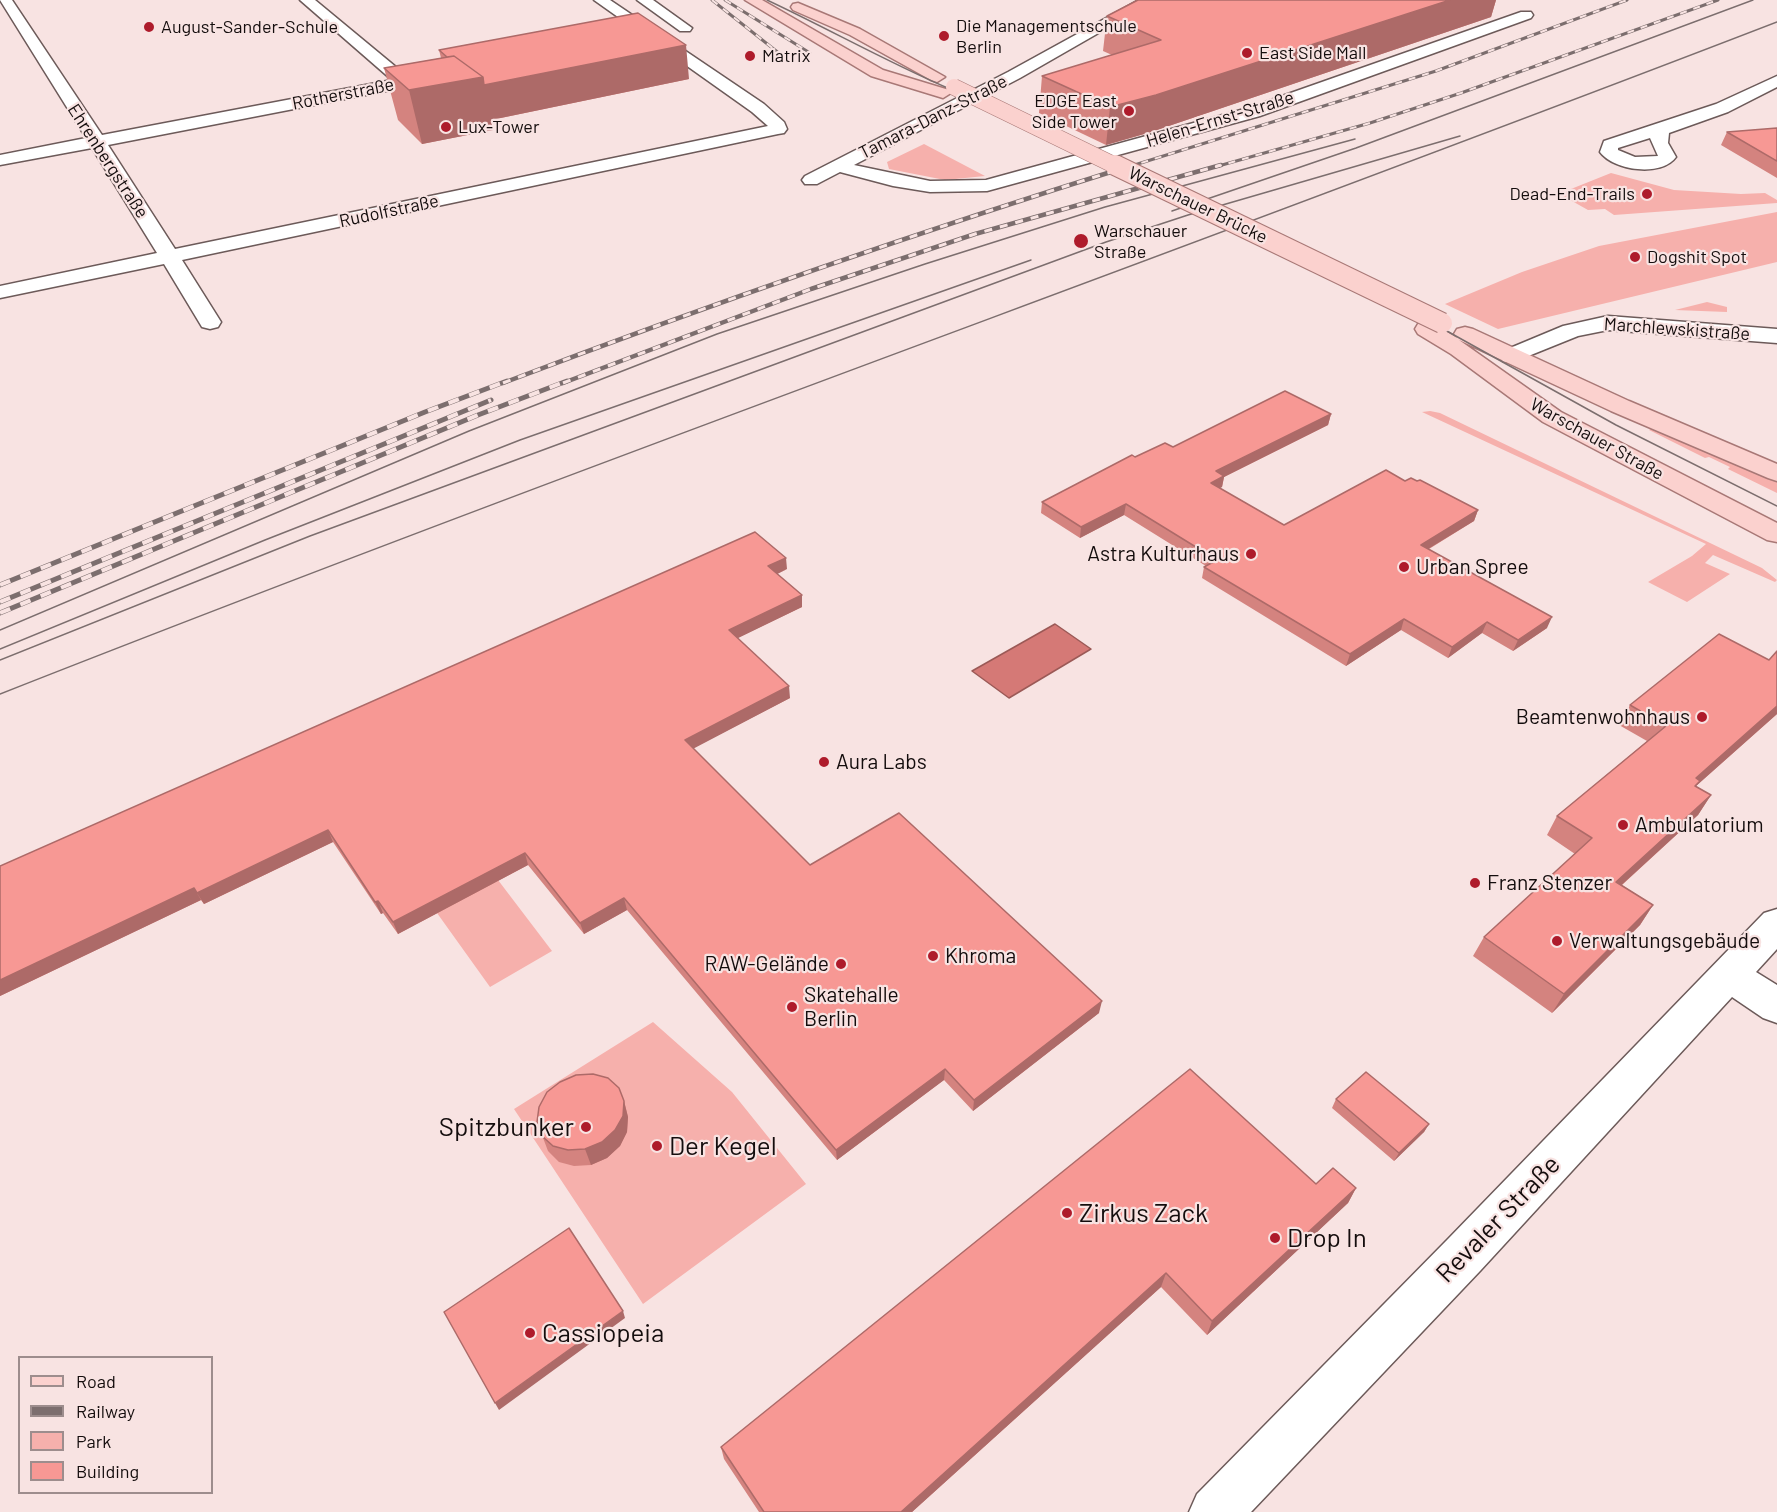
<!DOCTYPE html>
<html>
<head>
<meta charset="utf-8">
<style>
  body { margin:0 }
  #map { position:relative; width:1777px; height:1512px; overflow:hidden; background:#f8e3e2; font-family:Barlow,sans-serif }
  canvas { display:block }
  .legend { position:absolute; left:18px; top:1356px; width:195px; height:138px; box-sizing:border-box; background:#f8e3e2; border:2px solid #9d8d8d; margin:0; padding:8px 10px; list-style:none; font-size:18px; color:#140d0d }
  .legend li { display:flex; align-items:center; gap:12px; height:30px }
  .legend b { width:30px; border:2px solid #9d8d8d }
</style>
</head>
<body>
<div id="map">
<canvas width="1777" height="1512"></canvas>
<ul class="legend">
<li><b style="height:8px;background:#fbd1ce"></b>Road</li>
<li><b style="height:8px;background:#7c6e6e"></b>Railway</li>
<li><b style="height:16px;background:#f6b0ac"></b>Park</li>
<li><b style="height:16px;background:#f79894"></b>Building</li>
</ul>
</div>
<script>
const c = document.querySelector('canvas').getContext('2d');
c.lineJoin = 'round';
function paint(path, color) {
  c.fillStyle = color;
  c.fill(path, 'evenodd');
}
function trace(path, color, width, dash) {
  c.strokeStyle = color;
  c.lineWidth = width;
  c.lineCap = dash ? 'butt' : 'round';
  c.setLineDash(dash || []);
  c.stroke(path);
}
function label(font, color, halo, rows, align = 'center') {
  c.font = font + ' Barlow,sans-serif';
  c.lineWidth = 4.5;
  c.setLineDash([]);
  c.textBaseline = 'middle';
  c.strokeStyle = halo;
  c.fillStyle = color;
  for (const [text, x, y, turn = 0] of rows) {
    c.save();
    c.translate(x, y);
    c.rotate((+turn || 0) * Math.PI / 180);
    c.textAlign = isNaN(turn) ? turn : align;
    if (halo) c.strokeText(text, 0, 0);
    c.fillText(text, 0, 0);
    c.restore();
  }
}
paint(new Path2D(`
  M 924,144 L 985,176 L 945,180 L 889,169 L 887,162 Z
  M 1611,173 L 1674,190 L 1741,194 L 1765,193 L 1777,200 L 1777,203 L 1614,215 L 1605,209 L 1588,210 L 1563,196 L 1566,191 Z
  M 1777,212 L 1777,262 L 1498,329 L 1445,304 L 1522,272 L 1599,246 Z
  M 1707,302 L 1727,307 L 1727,312 L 1675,310 Z
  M 1430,411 L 1440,413 L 1762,568 L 1777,580 L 1775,582 L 1713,555 L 1705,563 L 1730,574 L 1687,602 L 1648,582 L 1692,556 L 1706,544 L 1422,412 Z
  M 1652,428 L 1777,481 L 1777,493 L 1728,469 L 1730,467 L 1709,457 L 1705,458 L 1649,430 Z
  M 498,880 L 552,951 L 490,987 L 437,913 Z
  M 653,1022 L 732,1092 L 806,1184 L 643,1304 L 514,1109 Z`), '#f6b0ac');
const water = new Path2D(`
  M 1055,624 L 1091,649 L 1009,698 L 972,671 Z`);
paint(water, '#d57976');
trace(water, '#9b5956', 1.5);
const minor = new Path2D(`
  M 0,0 L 12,0 L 102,135 L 392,80 L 300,0 L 315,0 L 408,77 L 433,72 L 441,77 L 433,82 L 108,145 L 175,249 L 768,126 L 752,112 L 594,0 L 610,0 L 764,104 L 784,122 L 787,129 L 784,133 L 778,134 L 182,260 L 221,322 L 218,327 L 210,329 L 202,327 L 164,264 L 0,298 L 0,286 L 157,253 L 92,148 L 0,165 L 0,155 L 86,138 Z
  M 637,0 L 653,0 L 692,28 L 690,31 L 680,31 Z
  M 1139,0 L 1156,0 L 1020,78 L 854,165 L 930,181 L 986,180 L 1248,108 L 1521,12 L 1531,12 L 1533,15 L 1531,18 L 1260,116 L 987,191 L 930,192 L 893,186 L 840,172 L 817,184 L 805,184 L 802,180 L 805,176 L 1008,72 Z
  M 1777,76 L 1777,87 L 1728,112 L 1669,133 L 1668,143 L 1676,157 C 1662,177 1614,171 1600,152 L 1604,141 L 1716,104 ZM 1650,138 L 1658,156 L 1635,157 L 1618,150 L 1618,148 Z
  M 1608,316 L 1777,329 L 1777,343 L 1608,330 L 1578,336 L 1511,363 L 1503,361 L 1500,356 L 1503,351 L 1563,326 Z
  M 1777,909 L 1777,949 L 1756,972 L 1777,985 L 1777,1023 L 1763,1018 L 1732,997 L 1480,1271 L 1251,1512 L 1189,1512 L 1197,1494 L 1448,1239 L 1764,913 Z`);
const major = new Path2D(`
  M 745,0 L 762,0 L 883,70 L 949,90 L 951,93 L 943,98 L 871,76 Z
  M 798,3 L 860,29 L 945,77 L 937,82 L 931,80 L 850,35 L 793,10 L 791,7 L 793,4 Z
  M 1426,322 L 1434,324 L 1457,338 L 1454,334 L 1457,329 L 1465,327 L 1473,329 L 1629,401 L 1777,464 L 1777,481 L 1768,478 L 1611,411 L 1459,340 L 1561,412 L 1777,523 L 1777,542 L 1767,540 L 1543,422 L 1451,354 L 1418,334 L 1415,329 L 1418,324 Z`);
trace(minor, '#6c5a59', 3);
trace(major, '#a87876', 3);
paint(minor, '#fff');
paint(major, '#fbd1ce');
trace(new Path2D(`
  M 767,0 C 829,29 887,62 950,89 L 1436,325 L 1616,425 L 1777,506
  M 1172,211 L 1356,148 L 1753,0
  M 0,630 L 469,431 L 717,334 L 925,264 L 1105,207 L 1355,139
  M 0,649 L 265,540 L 520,440 L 1031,260
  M 0,660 L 310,536 L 1106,242 L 1188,215 L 1460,136
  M 0,694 C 589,462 1186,250 1777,22`), '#7c6e6e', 1.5);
const railFar2 = new Path2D(`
  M 712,0 L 785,58
  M 725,0 L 810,53
  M 1128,167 L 1436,71 L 1627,0
  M 1215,167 L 1370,123 L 1461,93 L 1718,0`);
const railFar1 = new Path2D(`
  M 503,383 C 711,304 921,231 1133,165
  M 563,383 L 811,289 L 975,234 L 1221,165`);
const rail = new Path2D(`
  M 0,585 L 425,412 L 507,381
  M 0,602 L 491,400
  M 0,613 L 478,415 L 567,381`);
trace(railFar2, '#7c6e6e', 3);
trace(railFar1, '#7c6e6e', 4.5);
trace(rail, '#7c6e6e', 5);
trace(railFar2, '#f8e3e2', 2, [7]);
trace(railFar1, '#f8e3e2', 3, [8]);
trace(rail, '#f8e3e2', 4, [11]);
const majorBridgeFar1 = new Path2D(`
  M 954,87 L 1118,167`);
const majorBridge = new Path2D(`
  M 1115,165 L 1442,323`);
trace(majorBridgeFar1, '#a87876', 17, []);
trace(majorBridge, '#a87876', 22, []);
trace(majorBridgeFar1, '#fbd1ce', 16);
trace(majorBridge, '#fbd1ce', 20);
paint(new Path2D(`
  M 1138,0 L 1496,0 L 1491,17 L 1151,132 L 1106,145 L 1039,113 L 1042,76 L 1112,55 L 1103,51 L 1107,16 Z
  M 439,50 L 689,79 L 491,120 L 493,130 L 422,144 L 398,120 L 384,68 L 441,58 Z
  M 1777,128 L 1777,178 L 1721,145 L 1727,132 Z
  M 1331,414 L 1328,425 L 1224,477 L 1222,487 L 1219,488 L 1284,525 L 1405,481 L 1478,510 L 1474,521 L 1429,549 L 1547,628 L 1513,651 L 1482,633 L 1448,658 L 1401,630 L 1346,666 L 1202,578 L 1204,567 L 1206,566 L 1124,515 L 1080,538 L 1041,513 L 1042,502 L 1135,457 L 1173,447 Z
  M 787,569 L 777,574 L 802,595 L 802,607 L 737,638 L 790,698 L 693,748 L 810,865 L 1099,1013 L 973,1111 L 944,1080 L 837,1160 L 627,910 L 584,934 L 528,865 L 398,934 L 383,913 L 381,914 L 333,842 L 204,904 L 201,900 L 0,996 L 0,866 Z
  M 1777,651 L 1777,714 L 1696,786 L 1711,795 L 1698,815 L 1622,885 L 1653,905 L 1640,925 L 1552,1013 L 1473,956 L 1484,937 L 1575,854 L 1547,835 L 1557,816 L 1647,741 L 1619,725 L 1630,705 L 1769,660 Z
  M 1336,1099 L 1429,1124 L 1424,1132 L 1394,1161 L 1332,1108 Z
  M 624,1101 L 628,1117 L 627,1132 L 620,1146 L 607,1158 L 591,1165 L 574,1166 L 559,1162 L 548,1151 L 537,1122 Z
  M 1316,1184 L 1356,1188 L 1348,1203 L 1207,1335 L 1161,1287 L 912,1512 L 759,1512 L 724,1459 L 721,1447 Z`), '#d4837f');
paint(new Path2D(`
  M 1450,0 L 1496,0 L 1491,17 L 1151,132 L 1106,145 L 1110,107 Z
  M 686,45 L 689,79 L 491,120 L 493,130 L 422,144 L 409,90 L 483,77 Z
  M 1331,414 L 1328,425 L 1224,477 L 1222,487 L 1208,494 L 1211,483 L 1216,471 Z
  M 1126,504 L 1124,515 L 1080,538 L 1081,527 Z
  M 1478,510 L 1474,521 L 1418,555 L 1421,545 Z
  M 786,558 L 787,569 L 769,578 L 768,566 Z
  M 802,595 L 802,607 L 730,642 L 729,630 Z
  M 1552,617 L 1547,628 L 1513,651 L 1518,640 Z
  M 1404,619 L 1401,630 L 1346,666 L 1350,654 Z
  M 1487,622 L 1482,633 L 1448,658 L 1452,647 Z
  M 789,686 L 790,698 L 687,752 L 685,740 Z
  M 1777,706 L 1777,714 L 1696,786 L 1687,800 L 1696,778 Z
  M 1711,795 L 1698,815 L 1604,901 L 1616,882 Z
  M 328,830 L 333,842 L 204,904 L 197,893 Z
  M 525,853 L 528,865 L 398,934 L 393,922 Z
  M 194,888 L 201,900 L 0,996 L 0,980 Z
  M 624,898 L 627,910 L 584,934 L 580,923 Z
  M 378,901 L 383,913 L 381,914 L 375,902 Z
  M 1653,905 L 1640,925 L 1552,1013 L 1564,994 Z
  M 1102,1001 L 1099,1013 L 973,1111 L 974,1100 Z
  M 945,1069 L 944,1080 L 837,1160 L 836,1150 Z
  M 624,1101 L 628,1117 L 627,1132 L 620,1146 L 607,1158 L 591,1165 L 585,1149 Z
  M 1429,1124 L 1424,1132 L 1394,1161 L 1399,1153 Z
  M 1356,1188 L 1348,1203 L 1207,1335 L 1212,1321 Z
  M 1166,1273 L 1161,1287 L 912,1512 L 901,1512 Z
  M 623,1311 L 625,1318 L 499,1410 L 495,1403 Z`), '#ad6a68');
const building = new Path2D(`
  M 1138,0 L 1450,0 L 1156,95 L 1110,107 L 1042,76 L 1161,40 L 1107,16 Z
  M 638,13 L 686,45 L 484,85 L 483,77 L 454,56 L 447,57 L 439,50 Z
  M 454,56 L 483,77 L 409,90 L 384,68 Z
  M 1777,128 L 1777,161 L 1727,132 Z
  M 1285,391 L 1331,414 L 1216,471 L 1224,476 L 1211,483 L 1284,525 L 1386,470 L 1405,481 L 1411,478 L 1417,481 L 1420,480 L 1478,510 L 1421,545 L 1552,617 L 1518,640 L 1487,622 L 1452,647 L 1404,619 L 1350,654 L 1204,567 L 1217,560 L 1126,504 L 1081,527 L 1042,502 L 1132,455 L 1135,457 L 1165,443 L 1173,447 Z
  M 755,532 L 786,558 L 768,566 L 802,595 L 729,630 L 789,686 L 685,740 L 810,865 L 899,813 L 1102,1001 L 974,1100 L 945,1069 L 836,1150 L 624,898 L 580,923 L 525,853 L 393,922 L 378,901 L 375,902 L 328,830 L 197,893 L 194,888 L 0,980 L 0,866 Z
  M 1719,634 L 1769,660 L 1777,651 L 1777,706 L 1696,778 L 1700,781 L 1695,786 L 1711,795 L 1616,882 L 1653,905 L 1564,994 L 1484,937 L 1592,838 L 1557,816 L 1666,726 L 1630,705 Z
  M 1190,1069 L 1316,1184 L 1333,1168 L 1356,1188 L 1212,1321 L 1166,1273 L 901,1512 L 764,1512 L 721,1447 Z
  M 1366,1072 L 1429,1124 L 1399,1153 L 1336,1099 Z
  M 593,1074 L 608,1078 L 619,1088 L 624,1101 L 623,1116 L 615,1130 L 602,1142 L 585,1149 L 568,1150 L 553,1146 L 542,1136 L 537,1122 L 539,1107 L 547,1092 L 560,1082 L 576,1075 Z
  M 569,1228 L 623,1311 L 495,1403 L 444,1312 Z`);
paint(building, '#f79894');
trace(building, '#ad6a68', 1.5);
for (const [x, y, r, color] of [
  [149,27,6,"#ae1b2b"],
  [944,36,6,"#ae1b2b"],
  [1247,53,6,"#ae1b2b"],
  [750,56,6,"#ae1b2b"],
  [1129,111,6,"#ae1b2b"],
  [446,127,6,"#ae1b2b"],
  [1647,194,6,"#ae1b2b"],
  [1081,241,8,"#ae1b2b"],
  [1635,257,6,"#ae1b2b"],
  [1251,554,6,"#ae1b2b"],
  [1404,567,6,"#ae1b2b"],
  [1702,717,6,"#ae1b2b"],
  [824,762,6,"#ae1b2b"],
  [1623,825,6,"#ae1b2b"],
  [1475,883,6,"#ae1b2b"],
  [1557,941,6,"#ae1b2b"],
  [933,956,6,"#ae1b2b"],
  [841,964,6,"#ae1b2b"],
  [792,1007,6,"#ae1b2b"],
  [586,1127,6,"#ae1b2b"],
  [657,1146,6,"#ae1b2b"],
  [1067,1213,6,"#ae1b2b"],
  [1275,1238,6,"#ae1b2b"],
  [530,1333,6,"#ae1b2b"]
]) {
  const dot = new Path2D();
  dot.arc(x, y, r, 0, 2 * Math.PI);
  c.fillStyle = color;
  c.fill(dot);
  trace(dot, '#f8e3e2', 2);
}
label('18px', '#140d0d', '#f8e3e2', [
  ["Die Managementschule",956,26],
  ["Berlin",956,47],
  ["August-Sander-Schule",161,27],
  ["East Side Mall",1259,53],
  ["Matrix",762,56],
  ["EDGE East",1117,101,"right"],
  ["Side Tower",1117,122,"right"],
  ["Lux-Tower",458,127],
  ["Dead-End-Trails",1635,194,"right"],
  ["Warschauer",1094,231],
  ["Straße",1094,252],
  ["Dogshit Spot",1647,257]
], 'left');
label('18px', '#140d0d', '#f8e3e2', [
  ["Rotherstraße",343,94,-11],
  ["Tamara-Danz-Straße",933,117,-27],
  ["Helen-Ernst-Straße",1220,119,-17],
  ["Ehrenbergstraße",108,161,57],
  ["Warschauer Brücke",1198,205,26],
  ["Rudolfstraße",389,211,-12],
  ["Marchlewskistraße",1677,329,4],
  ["Warschauer Straße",1597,439,29]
]);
label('21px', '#140d0d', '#f8e3e2', [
  ["Astra Kulturhaus",1239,554,"right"],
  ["Urban Spree",1416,567],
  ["Beamtenwohnhaus",1690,717,"right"],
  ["Aura Labs",836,762],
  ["Ambulatorium",1635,825],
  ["Franz Stenzer",1487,883],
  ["Verwaltungsgebäude",1569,941],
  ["Khroma",945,956],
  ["RAW-Gelände",829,964,"right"],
  ["Skatehalle",804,995],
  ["Berlin",804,1019]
], 'left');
label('26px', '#140d0d', '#f8e3e2', [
  ["Spitzbunker",574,1127,"right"],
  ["Der Kegel",669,1146],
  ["Zirkus Zack",1079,1213],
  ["Drop In",1287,1238],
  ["Cassiopeia",542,1333]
], 'left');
label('26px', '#140d0d', '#f8e3e2', [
  ["Revaler Straße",1498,1219,-46]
]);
</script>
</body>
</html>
